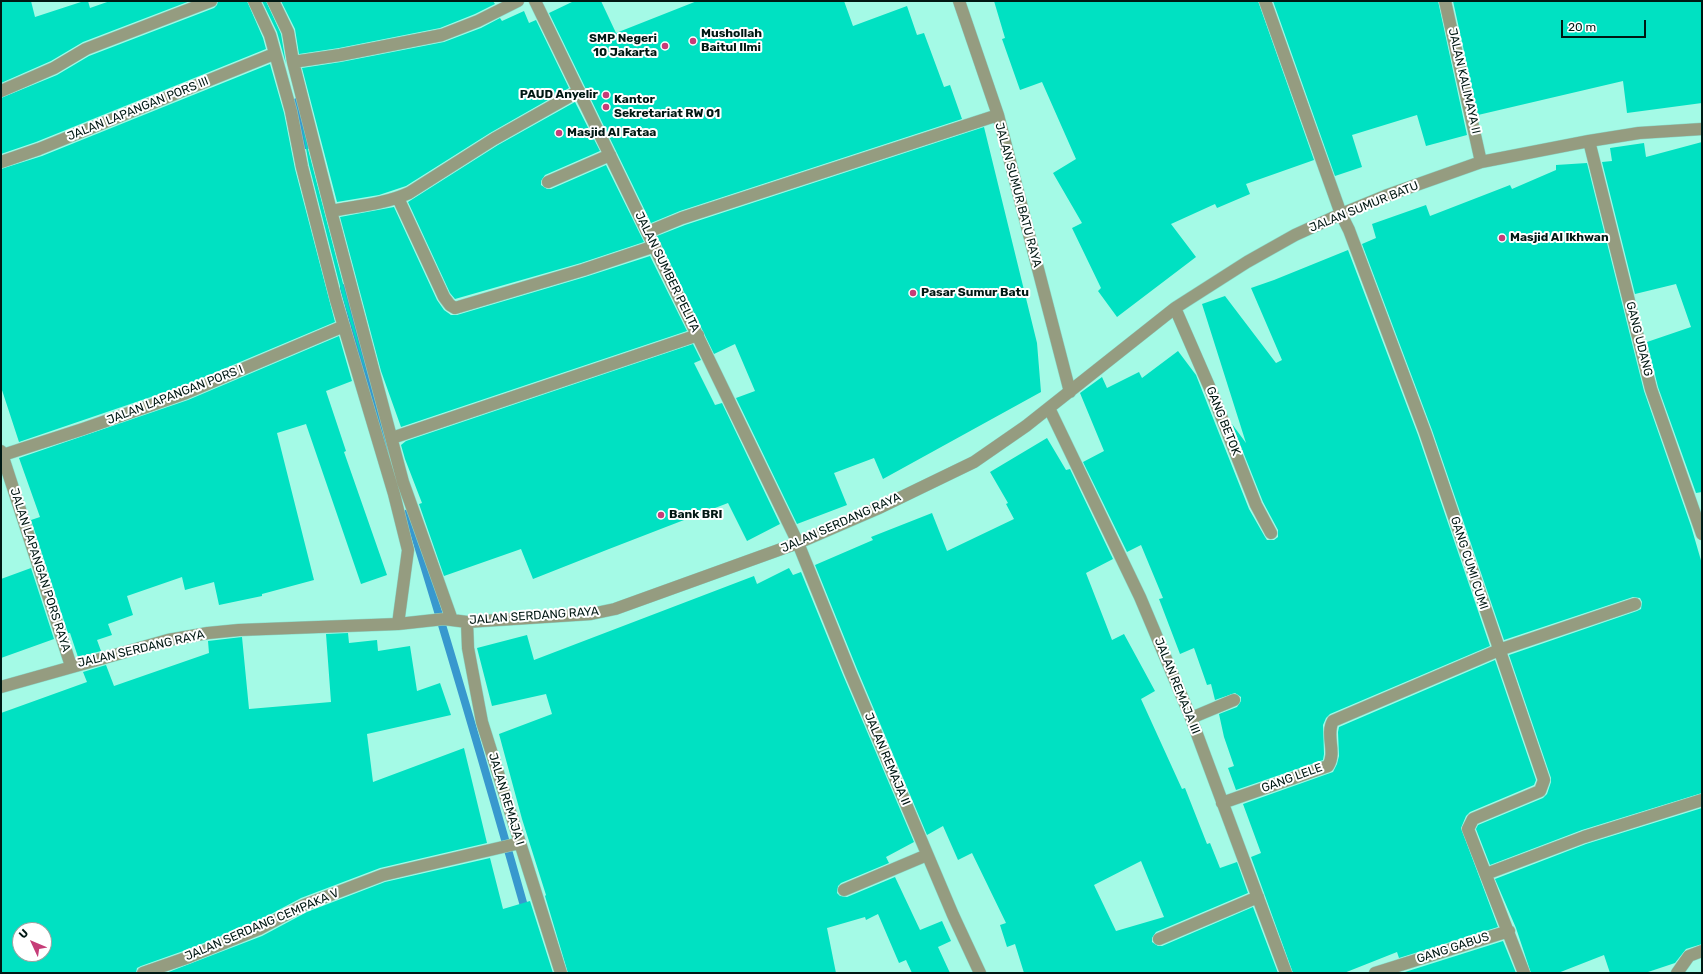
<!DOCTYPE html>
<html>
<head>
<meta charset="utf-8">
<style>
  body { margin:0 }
  #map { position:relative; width:1703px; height:974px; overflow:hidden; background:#a4fae6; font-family:Rubik,sans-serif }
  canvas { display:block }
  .frame { position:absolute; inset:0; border:2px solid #001813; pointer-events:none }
  .north { position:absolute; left:12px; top:922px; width:40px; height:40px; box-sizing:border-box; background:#fff; border:1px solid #99a3a1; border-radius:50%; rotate:314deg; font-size:11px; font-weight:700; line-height:16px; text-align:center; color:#001813 }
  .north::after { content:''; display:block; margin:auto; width:14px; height:18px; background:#c63d78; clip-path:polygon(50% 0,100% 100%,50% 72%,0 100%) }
  .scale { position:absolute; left:1561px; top:20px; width:85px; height:18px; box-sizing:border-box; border:2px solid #001813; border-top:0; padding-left:5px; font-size:12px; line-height:14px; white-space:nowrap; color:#001813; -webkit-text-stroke:3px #fff; paint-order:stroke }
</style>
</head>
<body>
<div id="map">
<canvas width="1703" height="974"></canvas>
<div class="frame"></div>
<div class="north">U</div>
<div class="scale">20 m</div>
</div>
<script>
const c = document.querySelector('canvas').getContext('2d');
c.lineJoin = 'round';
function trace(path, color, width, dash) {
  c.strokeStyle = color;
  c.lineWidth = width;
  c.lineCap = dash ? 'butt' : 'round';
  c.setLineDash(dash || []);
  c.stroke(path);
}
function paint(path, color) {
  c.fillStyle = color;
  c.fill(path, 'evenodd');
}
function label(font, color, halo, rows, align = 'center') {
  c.font = font + ' Rubik,sans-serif';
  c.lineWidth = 4;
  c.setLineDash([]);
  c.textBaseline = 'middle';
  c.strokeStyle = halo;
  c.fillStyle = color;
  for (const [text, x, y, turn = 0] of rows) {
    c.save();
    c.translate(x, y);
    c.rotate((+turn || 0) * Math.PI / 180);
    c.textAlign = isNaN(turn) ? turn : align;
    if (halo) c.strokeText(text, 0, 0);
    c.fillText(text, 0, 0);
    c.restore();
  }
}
trace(new Path2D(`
  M 297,102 L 307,145
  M 344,288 L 389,451
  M 408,513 C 449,646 488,779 526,913`), '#3898ce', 8);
paint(new Path2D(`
  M 1,1 L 31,1 L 35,17 L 84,1 L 88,1 L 90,8 L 110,1 L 190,1 L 83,42 L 51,61 L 1,83 Z
  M 218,1 L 247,1 L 263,38 L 266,49 L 36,142 L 1,154 L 1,98 L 57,75 L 89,56 L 214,8 L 217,5 Z
  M 262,1 L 266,1 L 281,34 L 286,64 L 277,32 Z
  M 281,1 L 493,1 L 495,4 L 475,14 L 440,28 L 339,48 L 299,54 L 295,29 Z
  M 574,1 L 601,1 L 616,33 L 697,1 L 844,1 L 853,26 L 907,6 L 917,35 L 924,33 L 944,87 L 950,85 L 962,119 L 680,211 L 651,223 L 549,13 Z
  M 994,1 L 1258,1 L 1314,160 L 1246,184 L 1250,194 L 1217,208 L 1215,204 L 1171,224 L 1196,257 L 1117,317 L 1098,291 L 1101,288 L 1072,228 L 1082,223 L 1053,173 L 1076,159 L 1042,82 L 1020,90 L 1002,39 L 1005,38 Z
  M 1273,1 L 1438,1 L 1467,135 L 1426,146 L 1417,115 L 1352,135 L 1362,167 L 1335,176 Z
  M 1453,1 L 1702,1 L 1702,103 L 1627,113 L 1623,81 L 1478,115 Z
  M 524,11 L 529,23 L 536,20 L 569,88 L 490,133 L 406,186 L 379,195 L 337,202 L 302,68 L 341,62 L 444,42 L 481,28 L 500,18 L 502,21 Z
  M 270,64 L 284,113 L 295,169 L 335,322 L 183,386 L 19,442 L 1,387 L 1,169 L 42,156 Z
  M 575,102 L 600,151 L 545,175 L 541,181 L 541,185 L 547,189 L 551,189 L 606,165 L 644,242 L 581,263 L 455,299 L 450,293 L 408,202 L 498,145 Z
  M 302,126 L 367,376 L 343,298 L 309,165 Z
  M 984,127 L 1037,343 L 1041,392 L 883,479 L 874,458 L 834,473 L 847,505 L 797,524 L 736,398 L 755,391 L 735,344 L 714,354 L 657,236 L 685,225 Z
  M 1702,142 L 1702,492 L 1696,493 L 1658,387 L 1647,342 L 1691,327 L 1676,284 L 1635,294 L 1602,162 L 1612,161 L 1610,148 L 1644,143 L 1646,157 Z
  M 1587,163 L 1644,391 L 1691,526 L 1702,564 L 1702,793 L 1582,830 L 1490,865 L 1476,829 L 1478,825 L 1543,798 L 1547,794 L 1551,782 L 1551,778 L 1509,655 L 1637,611 L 1641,609 L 1642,602 L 1640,598 L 1633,597 L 1504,640 L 1432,430 L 1362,244 L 1376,238 L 1372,224 L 1426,205 L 1430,216 L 1510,185 L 1512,189 L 1556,170 L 1556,165 Z
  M 394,207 L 437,300 L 444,310 L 451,315 L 457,315 L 585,277 L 650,256 L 687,331 L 401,427 L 381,371 L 340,217 Z
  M 1348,250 L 1418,435 L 1490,646 L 1330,714 L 1326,718 L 1323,725 L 1324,754 L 1323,760 L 1236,790 L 1228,768 L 1234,766 L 1224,737 L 1219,714 L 1237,707 L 1241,701 L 1241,697 L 1235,693 L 1215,700 L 1211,684 L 1207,685 L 1194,648 L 1180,654 L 1159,599 L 1163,598 L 1141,545 L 1127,552 L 1083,462 L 1104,451 L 1080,393 L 1102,377 L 1107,388 L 1139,372 L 1142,378 L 1178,351 L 1196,375 L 1249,509 L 1265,537 L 1267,540 L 1274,540 L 1278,537 L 1278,530 L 1263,502 L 1232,424 L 1246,443 L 1202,304 L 1225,296 L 1276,363 L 1282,360 L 1251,288 L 1274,280 Z
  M 339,336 L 352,381 L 326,391 L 346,451 L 344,452 L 387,575 L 361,584 L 306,424 L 277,433 L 314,580 L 262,594 L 262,596 L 219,605 L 214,582 L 185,590 L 182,577 L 127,596 L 133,615 L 108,624 L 112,635 L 97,640 L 101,651 L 78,657 L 70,633 L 68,633 L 31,520 L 40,517 L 19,458 L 188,400 Z
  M 693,344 L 701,360 L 694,363 L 715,405 L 722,403 L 780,524 L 747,541 L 728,503 L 609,549 L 533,579 L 521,549 L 444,576 L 419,504 L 422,503 L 405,459 L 401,445 L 406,441 Z
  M 1047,438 L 1066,470 L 1070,469 L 1113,559 L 1086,573 L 1112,640 L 1124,634 L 1155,691 L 1141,699 L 1182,789 L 1185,788 L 1207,844 L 1210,843 L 1220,868 L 1237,862 L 1248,893 L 1156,932 L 1152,938 L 1152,942 L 1158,946 L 1162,946 L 1253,907 L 1278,973 L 1024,973 L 1015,944 L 1007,947 L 1000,925 L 1006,923 L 972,853 L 958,860 L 943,826 L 927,835 L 857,669 L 815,565 L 873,540 L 871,537 L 932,513 L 947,551 L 1014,519 L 1006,504 L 1008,503 L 990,472 ZM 1141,861 L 1164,917 L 1116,931 L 1094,885 Z
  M 31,568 L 54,639 L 1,658 L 1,579 Z
  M 789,568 L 793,575 L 801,572 L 843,675 L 914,842 L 886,857 L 889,863 L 841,883 L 838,886 L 837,893 L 840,896 L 847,897 L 895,877 L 920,930 L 942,921 L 951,941 L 938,947 L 950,973 L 912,973 L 906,960 L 899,963 L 878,914 L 866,920 L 865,917 L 827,928 L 836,973 L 568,973 L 545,896 L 546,895 L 522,819 L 499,734 L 552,714 L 546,694 L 492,706 L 477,648 L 527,635 L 534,660 L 754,576 L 757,584 Z
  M 348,633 L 349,643 L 377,640 L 378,651 L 410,646 L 417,691 L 440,683 L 451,715 L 367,734 L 373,782 L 464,748 L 487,843 L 380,868 L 301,898 L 256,922 L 186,950 L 141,966 L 137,968 L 136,973 L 1,973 L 1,713 L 87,682 L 83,672 L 106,665 L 114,686 L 209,653 L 208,641 L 242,637 L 249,709 L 331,702 L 326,634 ZM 20,930 L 44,930 L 44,954 L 20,954 Z
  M 1495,660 L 1536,780 L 1534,785 L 1470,812 L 1466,816 L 1461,828 L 1498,927 L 1399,958 L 1397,952 L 1344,973 L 1293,973 L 1251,857 L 1261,853 L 1243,804 L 1333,772 L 1337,764 L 1339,756 L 1338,732 L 1339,727 Z
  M 1702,808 L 1702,944 L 1686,949 L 1675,963 L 1645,973 L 1610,973 L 1604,955 L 1558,973 L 1531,973 L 1516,928 L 1495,879 L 1586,844 Z
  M 490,858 L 503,909 L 530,901 L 553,973 L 166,973 L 262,936 L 307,912 L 385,882 Z
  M 1503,941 L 1516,973 L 1405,973 L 1405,972 Z`), '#00e1c2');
const minor = new Path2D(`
  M 254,1 L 270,35 L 291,111 L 302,167 L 336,300 L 394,494 L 408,550 L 398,624
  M 273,1 L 288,32 L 293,62 L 331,211 L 403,482 L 452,620
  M 535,1 L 798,543 L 850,672 L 953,915 L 980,973
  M 959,1 L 998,115 L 1070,392
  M 1265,1 L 1341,214 L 1349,230 L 1425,432 L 1544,780 L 1540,791 L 1473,819 L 1468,829 L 1524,973
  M 1445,1 L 1481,162
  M 293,62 L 340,55 L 442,35 L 478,21 L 518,1
  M 1,91 L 54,68 L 86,49 L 211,1
  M 1589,141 L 1651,389 L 1702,534
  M 1,162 L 39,149 L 274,54
  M 548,182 L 610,155
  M 398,198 L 444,297 L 450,305 L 455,308 L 583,270 L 655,246
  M 331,211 C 357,206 385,204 409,193 L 494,139 L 579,91
  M 648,232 L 682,218 L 998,115
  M 1175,308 L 1212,393 L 1256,505 L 1271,533
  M 1049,408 L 1140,597 L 1191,718 L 1286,973
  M 392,438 L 698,335
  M 1,451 L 71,666
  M 3,455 L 83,429 L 186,393 L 344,326
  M 467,622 L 468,648 L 482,722 L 561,973
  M 1,687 L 168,640 L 208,633 L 239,630 L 398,624 L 444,619 L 467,622 L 591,614 L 615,609 L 798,543 L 879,508 L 974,462 L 1026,426 L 1175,308 L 1247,262 L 1295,235 L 1341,214 L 1385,196 L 1481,162 L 1589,141 L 1639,133 L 1702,129
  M 1191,718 L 1234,700
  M 1222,803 L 1328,766 C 1337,752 1325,735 1333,721 L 1499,650 L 1635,604
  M 1486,874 L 1584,837 L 1702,800
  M 844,890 L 927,855
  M 1159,939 L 1258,897
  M 143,973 L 189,957 L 259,929 L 304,905 L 383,875 L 520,843
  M 1375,973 L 1509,931
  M 1677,973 L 1689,956 L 1702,951`);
trace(minor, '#8ad6c4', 13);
trace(minor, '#959c80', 12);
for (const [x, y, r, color] of [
  [693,41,4,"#c63d78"],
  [665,46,4,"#c63d78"],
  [606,95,4,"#c63d78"],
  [606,107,4,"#c63d78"],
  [559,133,4,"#c63d78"],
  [1502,238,4,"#c63d78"],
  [913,293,4,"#c63d78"],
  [661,515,4,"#c63d78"]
]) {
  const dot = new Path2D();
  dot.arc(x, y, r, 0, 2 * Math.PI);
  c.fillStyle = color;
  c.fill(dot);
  trace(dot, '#fff', 1.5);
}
label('bold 12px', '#001813', '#fff', [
  ["Mushollah",701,34],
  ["Baitul Ilmi",701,48],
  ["SMP Negeri",657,39,"right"],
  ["10 Jakarta",657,53,"right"],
  ["PAUD Anyelir",598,95,"right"],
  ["Kantor",614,100],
  ["Sekretariat RW 01",614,114],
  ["Masjid Al Fataa",567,133],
  ["Masjid Al Ikhwan",1510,238],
  ["Pasar Sumur Batu",921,293],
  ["Bank BRI",669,515]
], 'left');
label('12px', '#001813', '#fff', [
  ["JALAN KALIMAYA II",1464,81,77],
  ["JALAN LAPANGAN PORS III",138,109,-22],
  ["JALAN SUMUR BATU RAYA",1018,195,75],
  ["JALAN SUMUR BATU",1364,207,-22],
  ["JALAN SUMBER PELITA",667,272,64],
  ["GANG UDANG",1639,339,76],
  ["JALAN LAPANGAN PORS I",175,395,-21],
  ["GANG BETOK",1223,421,68],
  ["JALAN SERDANG RAYA",841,523,-24],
  ["GANG CUMI CUMI",1469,563,72],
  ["JALAN LAPANGAN PORS RAYA",40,570,72],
  ["JALAN SERDANG RAYA",534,616,-4],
  ["JALAN SERDANG RAYA",141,649,-13],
  ["JALAN REMAJA III",1177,686,68],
  ["JALAN REMAJA II",887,759,67],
  ["GANG LELE",1292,778,-20],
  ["JALAN REMAJA I",506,799,73],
  ["JALAN SERDANG CEMPAKA V",262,925,-23],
  ["GANG GABUS",1453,948,-18]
]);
</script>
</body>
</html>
